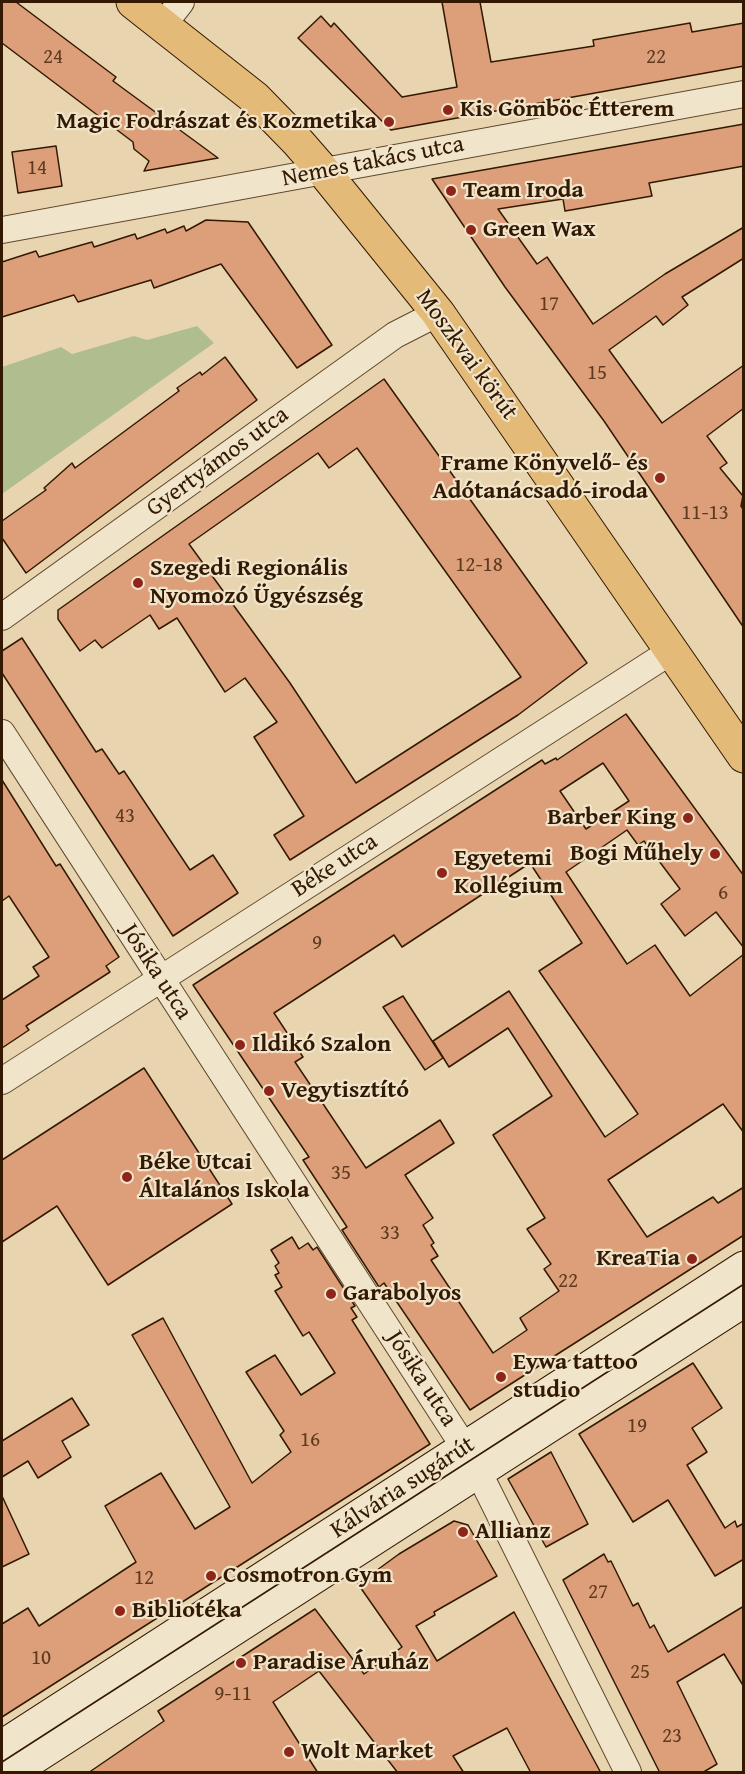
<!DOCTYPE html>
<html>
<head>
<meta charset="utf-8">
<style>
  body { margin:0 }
  #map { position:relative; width:745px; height:1774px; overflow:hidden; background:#e8d5af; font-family:"Gentium Book Plus",serif }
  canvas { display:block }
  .frame { position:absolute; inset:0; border:3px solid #331902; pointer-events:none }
</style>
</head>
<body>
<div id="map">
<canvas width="745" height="1774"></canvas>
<div class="frame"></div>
</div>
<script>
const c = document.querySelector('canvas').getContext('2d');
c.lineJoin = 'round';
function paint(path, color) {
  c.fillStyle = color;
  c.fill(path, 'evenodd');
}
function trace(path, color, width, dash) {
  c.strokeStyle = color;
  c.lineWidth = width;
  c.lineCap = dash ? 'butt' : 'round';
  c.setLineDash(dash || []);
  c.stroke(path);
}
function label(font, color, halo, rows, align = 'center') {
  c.font = font + ' "Gentium Book Plus",serif';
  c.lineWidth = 4.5;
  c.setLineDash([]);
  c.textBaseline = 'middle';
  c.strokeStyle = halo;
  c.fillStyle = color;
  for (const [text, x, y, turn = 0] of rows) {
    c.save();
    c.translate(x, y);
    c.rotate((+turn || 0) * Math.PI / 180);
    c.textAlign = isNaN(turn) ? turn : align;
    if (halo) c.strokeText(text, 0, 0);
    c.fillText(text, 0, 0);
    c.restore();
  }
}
paint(new Path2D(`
  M 197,326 L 214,343 L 2,494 L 2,367 L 61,347 L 72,354 L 134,336 L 147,340 Z`), '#b0be8f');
const building = new Path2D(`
  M 2,2 L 16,2 L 116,77 L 113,81 L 218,158 L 144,171 L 149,161 L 134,149 L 133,142 L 2,43 Z
  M 442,2 L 480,2 L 491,62 L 594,46 L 593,40 L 690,23 L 692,32 L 744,23 L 744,66 L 391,130 L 298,38 L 321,16 L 331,27 L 334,23 L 402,97 L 457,87 Z
  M 744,124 L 744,166 L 649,183 L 652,196 L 565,211 L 563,199 L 498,209 L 537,264 L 547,257 L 593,324 L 665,274 L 744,227 L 744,258 L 682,297 L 688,305 L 663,325 L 656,316 L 609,350 L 662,423 L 744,365 L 744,408 L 707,436 L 727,463 L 720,468 L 743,496 L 741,506 L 743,509 L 744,628 L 604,421 L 505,287 L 432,179 Z
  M 56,146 L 62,186 L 18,193 L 12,152 Z
  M 206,220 L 248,222 L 332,345 L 297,368 L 221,264 L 154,288 L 151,280 L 78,302 L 74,295 L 2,317 L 2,262 L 36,251 L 39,257 L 92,242 L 94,247 L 135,234 L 137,239 L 165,229 L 167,233 L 184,226 L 186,231 Z
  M 225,357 L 257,400 L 26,573 L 2,538 L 2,521 L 46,490 L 44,488 L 72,463 L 75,468 L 179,391 L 177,388 L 200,372 L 202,375 Z
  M 384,379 L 587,663 L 518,715 L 290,860 L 274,835 L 304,816 L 254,737 L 277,722 L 245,678 L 225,692 L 177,618 L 159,629 L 150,615 L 102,648 L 95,640 L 80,651 L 58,619 L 58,610 ZM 357,448 L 521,677 L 356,783 L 290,683 L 189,544 L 318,453 L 329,468 Z
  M 22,638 L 96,752 L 102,749 L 119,774 L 124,771 L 190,870 L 213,855 L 238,893 L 173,936 L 2,673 L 2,651 Z
  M 626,714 L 744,876 L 744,948 L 716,912 L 685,936 L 661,904 L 680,889 L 644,841 L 638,845 L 627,830 L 566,872 L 627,964 L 655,945 L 690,996 L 744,954 L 744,1133 L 723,1104 L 608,1180 L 647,1237 L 713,1197 L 718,1203 L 744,1187 L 744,1235 L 470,1410 L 384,1283 L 379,1287 L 342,1230 L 347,1227 L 303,1160 L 309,1157 L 193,985 L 542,760 L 545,764 L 556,758 L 557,760 ZM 603,763 L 629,801 L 586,829 L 560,791 ZM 530,863 L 582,943 L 539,971 L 638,1114 L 605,1137 L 509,991 L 433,1041 L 449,1067 L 508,1028 L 552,1096 L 493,1135 L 545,1218 L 527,1229 L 551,1264 L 544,1269 L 559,1291 L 520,1318 L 527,1330 L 493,1353 L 431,1260 L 438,1256 L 431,1245 L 434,1243 L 423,1225 L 433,1218 L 405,1175 L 454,1143 L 440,1120 L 366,1168 L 295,1062 L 303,1057 L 274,1013 L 394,935 L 402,947 Z
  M 2,780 L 56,866 L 60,864 L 119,957 L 106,966 L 110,972 L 26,1026 L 29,1030 L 2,1048 L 2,1000 L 39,976 L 33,967 L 49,957 L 9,896 L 2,901 Z
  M 403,996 L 443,1058 L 425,1070 L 383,1007 Z
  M 144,1068 L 232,1204 L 108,1285 L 57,1206 L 2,1242 L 2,1160 Z
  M 292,1237 L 299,1249 L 308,1243 L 313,1250 L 317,1247 L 355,1306 L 351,1308 L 357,1317 L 352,1320 L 430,1444 L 2,1717 L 2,1624 L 28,1608 L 39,1626 L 136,1562 L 105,1506 L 161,1473 L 195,1529 L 230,1507 L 132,1335 L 163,1318 L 252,1483 L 291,1452 L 280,1435 L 284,1431 L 246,1372 L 275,1355 L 301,1395 L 335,1373 L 309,1332 L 303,1336 L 275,1291 L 282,1287 L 275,1275 L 279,1273 L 275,1266 L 279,1263 L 271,1250 Z
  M 693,1363 L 722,1408 L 692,1428 L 707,1452 L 687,1465 L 725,1528 L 735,1521 L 737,1527 L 744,1523 L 744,1559 L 715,1576 L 668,1500 L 633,1522 L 579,1434 Z
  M 72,1398 L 89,1425 L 62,1441 L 71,1457 L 38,1478 L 28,1461 L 2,1477 L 2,1441 Z
  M 551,1452 L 588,1524 L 546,1547 L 508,1479 Z
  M 2,1496 L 29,1554 L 2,1567 Z
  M 454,1521 L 468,1525 L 497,1576 L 434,1612 L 435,1615 L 416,1626 L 437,1661 L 514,1612 L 601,1773 L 531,1773 L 507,1728 L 453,1756 L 464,1773 L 398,1773 L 319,1671 L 273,1702 L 318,1773 L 88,1773 L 164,1721 L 158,1711 L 315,1609 L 364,1674 L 402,1647 L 358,1584 L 399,1554 Z
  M 604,1554 L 608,1562 L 611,1561 L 633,1606 L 638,1603 L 650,1628 L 654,1625 L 668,1652 L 744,1606 L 744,1687 L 724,1654 L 677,1682 L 717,1764 L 702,1773 L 660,1773 L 563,1580 Z`);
paint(building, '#dd9f7a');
trace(building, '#331902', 1.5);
const street = new Path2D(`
  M 163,25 L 181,2
  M 2,230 L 744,94
  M 2,617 L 395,335 L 438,313
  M 2,733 L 472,1459 L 628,1772
  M 2,1081 L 670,652`);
const secondary = new Path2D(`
  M 2,1747 L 744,1268
  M 11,1772 L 744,1300`);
const primary = new Path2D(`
  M 133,2 L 255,98 L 297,141 L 324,172 L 438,313 L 744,756`);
trace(street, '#60482d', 28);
trace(secondary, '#331902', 35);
trace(primary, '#331902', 35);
trace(street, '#f0e4cb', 26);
trace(secondary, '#f0e4cb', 33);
trace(primary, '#e4ba78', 33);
trace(new Path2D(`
  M 2,1762 L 744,1284`), '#331902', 1.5);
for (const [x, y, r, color] of [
  [448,110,6,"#8f2418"],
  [389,122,6,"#8f2418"],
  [451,191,6,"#8f2418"],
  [471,230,6,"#8f2418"],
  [660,478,6,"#8f2418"],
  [138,583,6,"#8f2418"],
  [688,818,6,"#8f2418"],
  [715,854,6,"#8f2418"],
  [442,873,6,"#8f2418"],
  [240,1045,6,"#8f2418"],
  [269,1091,6,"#8f2418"],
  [127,1177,6,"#8f2418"],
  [692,1259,6,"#8f2418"],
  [331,1294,6,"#8f2418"],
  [501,1377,6,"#8f2418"],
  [463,1532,6,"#8f2418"],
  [211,1576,6,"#8f2418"],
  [120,1611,6,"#8f2418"],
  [241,1663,6,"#8f2418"],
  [289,1752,6,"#8f2418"]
]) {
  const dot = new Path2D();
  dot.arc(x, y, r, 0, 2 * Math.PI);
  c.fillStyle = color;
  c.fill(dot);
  trace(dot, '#f0e4cb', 2);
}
label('21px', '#5e3a20', null, [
  ["24",53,58],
  ["22",656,58],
  ["14",37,169],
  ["17",549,305],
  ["15",597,374],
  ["11-13",705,514],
  ["12-18",479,566],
  ["43",125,817],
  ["6",723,894],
  ["9",317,944],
  ["35",341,1174],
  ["33",390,1234],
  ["22",568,1282],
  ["19",637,1427],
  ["16",310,1441],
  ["12",144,1579],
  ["27",598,1593],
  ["10",41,1659],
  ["25",640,1673],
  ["9-11",233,1695],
  ["23",672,1737]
]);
label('bold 24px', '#331902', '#f0e4cb', [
  ["Kis Gömböc Étterem",460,110],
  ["Magic Fodrászat és Kozmetika",377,122,"right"],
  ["Team Iroda",463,191],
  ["Green Wax",483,230],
  ["Frame Könyvelő- és",648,464,"right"],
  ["Adótanácsadó-iroda",648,492,"right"],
  ["Szegedi Regionális",150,569],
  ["Nyomozó Ügyészség",150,597],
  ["Barber King",676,818,"right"],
  ["Bogi Műhely",703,854,"right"],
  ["Egyetemi",454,859],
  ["Kollégium",454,887],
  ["Ildikó Szalon",252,1045],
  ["Vegytisztító",281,1091],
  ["Béke Utcai",139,1163],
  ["Általános Iskola",139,1191],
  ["KreaTia",680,1259,"right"],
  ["Garabolyos",343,1294],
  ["Eywa tattoo",513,1363],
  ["studio",513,1391],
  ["Allianz",475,1532],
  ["Cosmotron Gym",223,1576],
  ["Bibliotéka",132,1611],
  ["Paradise Áruház",253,1663],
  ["Wolt Market",301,1752]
], 'left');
label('24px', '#331902', '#f0e4cb', [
  ["Nemes takács utca",373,162,-11],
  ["Moszkvai körút",466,355,54],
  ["Gyertyámos utca",218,462,-36],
  ["Béke utca",335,866,-33],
  ["Jósika utca",156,972,57],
  ["Jósika utca",421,1379,57],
  ["Kálvária sugárút",403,1488,-33]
]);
</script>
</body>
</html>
